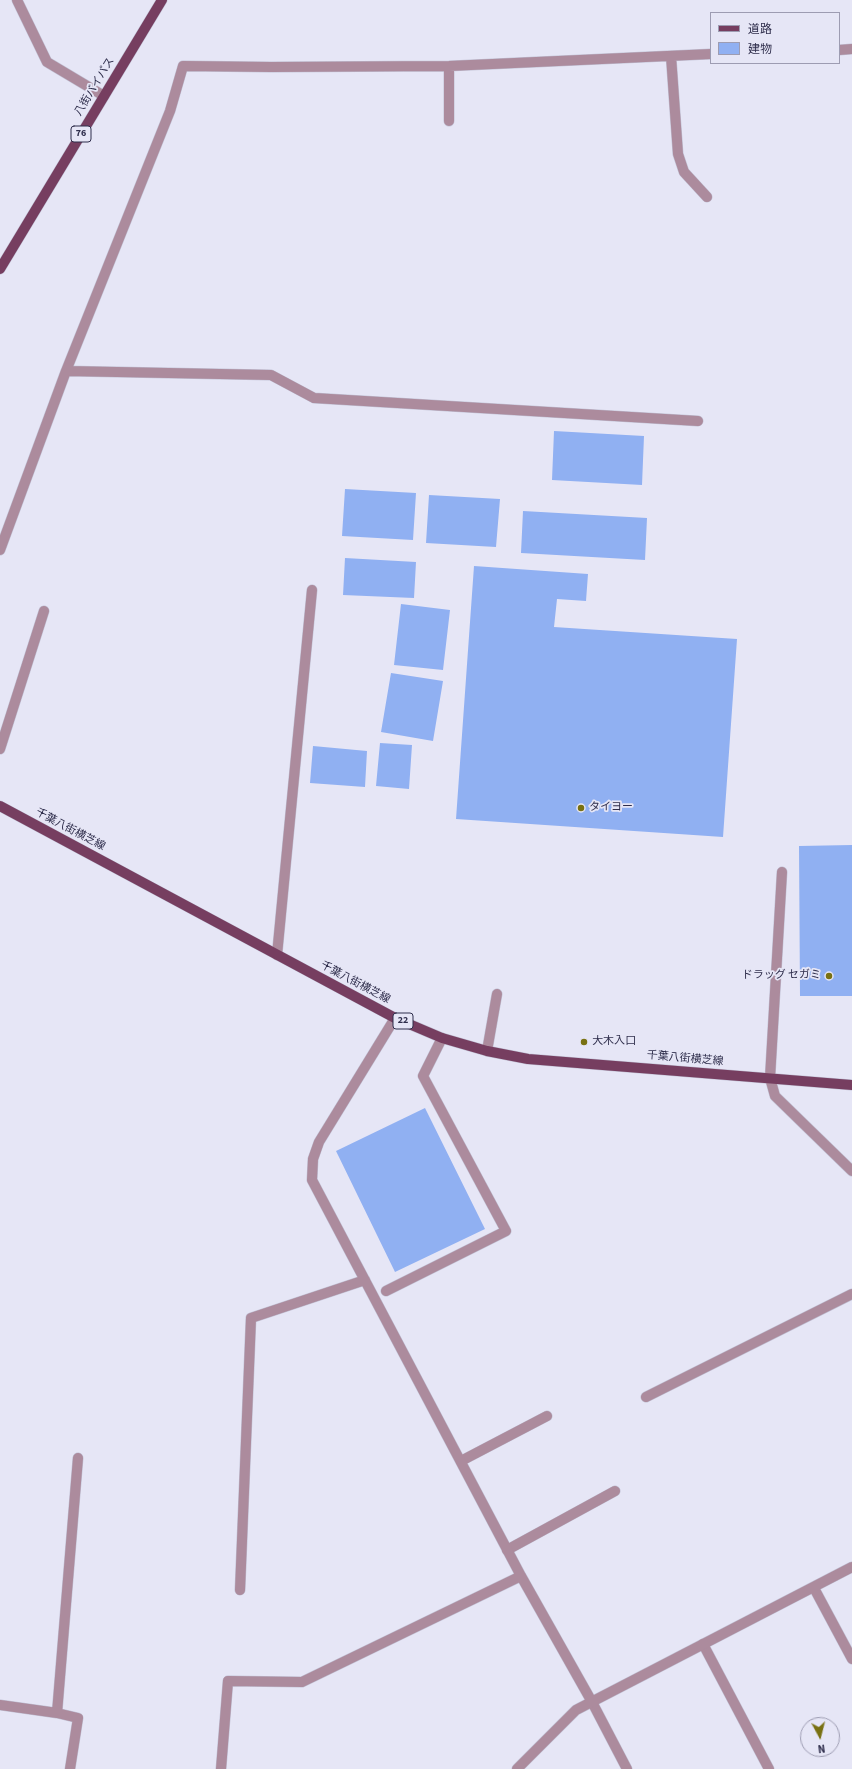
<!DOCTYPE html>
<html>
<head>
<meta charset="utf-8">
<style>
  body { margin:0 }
  #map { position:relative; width:852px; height:1769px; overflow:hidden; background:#e6e6f6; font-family:"Source Sans 3","Noto Sans JP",sans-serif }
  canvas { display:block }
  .legend { position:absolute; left:710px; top:12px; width:130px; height:52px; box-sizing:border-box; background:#e6e6f6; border:1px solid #9d9cb2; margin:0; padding:5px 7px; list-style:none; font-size:12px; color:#2f2e4c }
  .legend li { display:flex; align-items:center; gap:8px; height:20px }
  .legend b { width:20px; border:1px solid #9d9cb2 }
  .north { position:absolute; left:800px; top:1717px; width:40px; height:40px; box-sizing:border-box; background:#e6e6f6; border:1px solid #9d9cb2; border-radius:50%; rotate:173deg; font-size:11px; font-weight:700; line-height:16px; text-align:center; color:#2f2e4c }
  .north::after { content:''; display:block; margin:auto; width:14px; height:18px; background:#797112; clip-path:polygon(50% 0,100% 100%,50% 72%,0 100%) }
</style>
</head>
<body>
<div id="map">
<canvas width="852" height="1769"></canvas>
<ul class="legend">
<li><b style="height:5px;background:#763e60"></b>道路</li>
<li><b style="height:11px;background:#90b0f2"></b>建物</li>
</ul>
<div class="north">N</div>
</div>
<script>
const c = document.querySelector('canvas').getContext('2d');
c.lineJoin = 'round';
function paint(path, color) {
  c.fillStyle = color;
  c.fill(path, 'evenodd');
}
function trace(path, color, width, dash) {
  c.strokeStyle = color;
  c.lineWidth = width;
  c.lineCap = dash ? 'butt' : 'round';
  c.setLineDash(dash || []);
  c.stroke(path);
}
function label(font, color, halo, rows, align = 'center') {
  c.font = font + ' "Source Sans 3","Noto Sans JP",sans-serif';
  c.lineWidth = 3.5;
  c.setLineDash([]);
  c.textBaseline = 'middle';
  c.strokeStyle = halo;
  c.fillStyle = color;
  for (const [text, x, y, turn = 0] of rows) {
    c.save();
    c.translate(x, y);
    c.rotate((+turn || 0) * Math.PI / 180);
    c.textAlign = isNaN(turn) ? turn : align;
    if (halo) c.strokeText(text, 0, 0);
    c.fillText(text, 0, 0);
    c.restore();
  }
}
paint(new Path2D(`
  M 554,431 L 644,436 L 642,485 L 552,480 Z
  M 345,489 L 416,493 L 413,540 L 342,536 Z
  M 429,495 L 500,499 L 496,547 L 426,543 Z
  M 523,511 L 647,518 L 645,560 L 521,553 Z
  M 345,558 L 416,562 L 414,598 L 343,595 Z
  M 474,566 L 588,574 L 586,601 L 557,599 L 554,627 L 737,639 L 723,837 L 456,819 Z
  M 401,604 L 450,610 L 443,670 L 394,665 Z
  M 391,673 L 443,681 L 433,741 L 381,732 Z
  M 380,743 L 412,745 L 409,789 L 376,786 Z
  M 313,746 L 367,751 L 365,787 L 310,783 Z
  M 852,845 L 852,996 L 800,996 L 799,846 Z
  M 425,1108 L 485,1229 L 395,1272 L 336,1151 Z`), '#90b0f2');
const service = new Path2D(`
  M 487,1051 L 497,994
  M 770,1078 L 782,872
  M 386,1291 L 506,1231 L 423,1076 L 442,1038
  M 646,1397 L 852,1294
  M 461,1461 L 547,1416
  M 507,1550 L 615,1491
  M 814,1588 L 852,1659
  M 703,1644 L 769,1769
  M 592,1702 L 627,1769`);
const minor = new Path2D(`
  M 17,0 L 47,62 L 104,96
  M 839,50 L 852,49
  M 671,56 L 678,154 L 684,172 L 707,197
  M 449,66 L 449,121
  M 66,371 L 271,375 L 314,398 L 698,421
  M 0,550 L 66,371 L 170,111 L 183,66 L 271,67 L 449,66 L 711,54
  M 0,749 L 44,611
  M 277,955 L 312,590
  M 395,1018 L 319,1142 L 313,1159 L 312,1180 L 521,1576 L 592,1702
  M 770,1078 L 775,1096 L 852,1171
  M 240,1590 L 251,1318 L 365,1280
  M 0,1705 L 57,1713 L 78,1718 L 70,1769
  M 57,1713 L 78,1458
  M 221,1769 L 228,1681 L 302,1682 L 521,1576
  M 517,1769 L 576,1710 L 852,1567`);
const primary = new Path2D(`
  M 0,269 L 162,0
  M 0,806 L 395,1018 L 442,1038 L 487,1051 L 528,1059 L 852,1085`);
trace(service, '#c1c1d4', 11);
trace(minor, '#c1c1d4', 11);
trace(primary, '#c1c1d4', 11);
trace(service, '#ac8b9d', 10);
trace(minor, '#ac8b9d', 10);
trace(primary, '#763e60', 10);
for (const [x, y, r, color] of [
  [581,808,4,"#797112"],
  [829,976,4,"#797112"],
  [584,1042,4,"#797112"]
]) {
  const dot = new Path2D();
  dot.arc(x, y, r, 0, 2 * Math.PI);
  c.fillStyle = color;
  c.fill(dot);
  trace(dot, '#e6e6f6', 1.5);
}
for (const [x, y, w] of [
  [81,134,20],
  [403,1021,20]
]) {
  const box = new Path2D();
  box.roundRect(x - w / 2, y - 8, w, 16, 3);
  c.fillStyle = '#e6e6f6';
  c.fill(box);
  trace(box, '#2f2e4c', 1);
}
label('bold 10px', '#2f2e4c', null, [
  ["76",81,134],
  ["22",403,1021]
]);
label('11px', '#2f2e4c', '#e6e6f6', [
  ["八街バイパス",95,87,-59],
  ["千葉八街横芝線",70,830,28],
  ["千葉八街横芝線",355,983,28],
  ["千葉八街横芝線",685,1059,5]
]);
label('11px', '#2f2e4c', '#e6e6f6', [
  ["タイヨー",589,808],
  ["ドラッグ セガミ",821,976,"right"],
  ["大木入口",592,1042]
], 'left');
</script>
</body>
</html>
